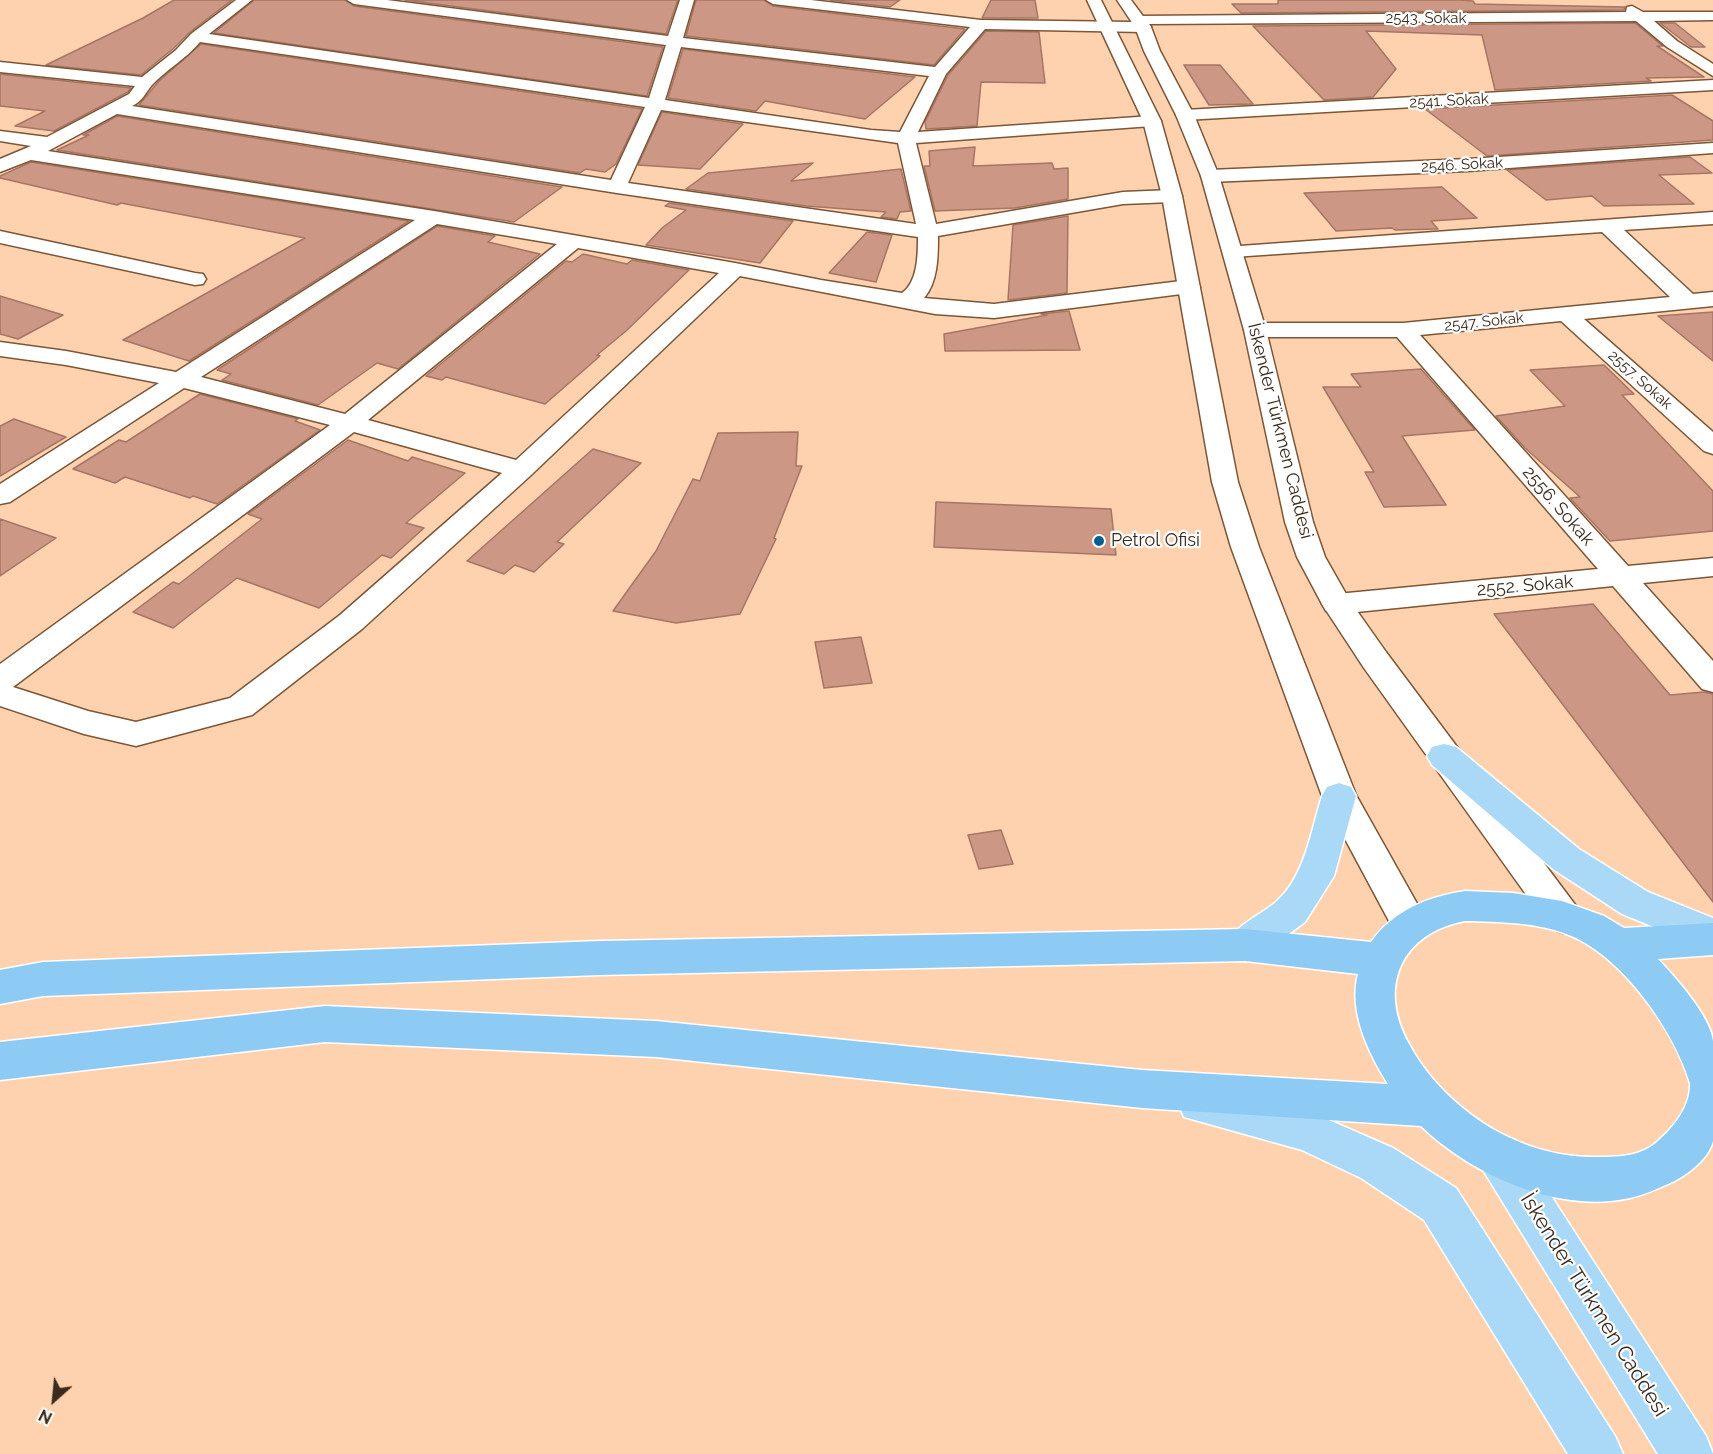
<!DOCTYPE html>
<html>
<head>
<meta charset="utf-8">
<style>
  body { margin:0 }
  #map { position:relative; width:1713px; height:1454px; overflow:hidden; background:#ffd2af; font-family:Raleway,sans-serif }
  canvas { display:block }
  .north { position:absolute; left:24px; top:1370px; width:60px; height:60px; -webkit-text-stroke:4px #fdfdfd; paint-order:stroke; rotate:207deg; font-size:16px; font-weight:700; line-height:24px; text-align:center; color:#3c2b1d }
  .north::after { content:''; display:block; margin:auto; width:21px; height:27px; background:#3c2b1d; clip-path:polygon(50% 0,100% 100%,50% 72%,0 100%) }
</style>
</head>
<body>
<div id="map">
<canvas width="1713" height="1454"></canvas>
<div class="north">N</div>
</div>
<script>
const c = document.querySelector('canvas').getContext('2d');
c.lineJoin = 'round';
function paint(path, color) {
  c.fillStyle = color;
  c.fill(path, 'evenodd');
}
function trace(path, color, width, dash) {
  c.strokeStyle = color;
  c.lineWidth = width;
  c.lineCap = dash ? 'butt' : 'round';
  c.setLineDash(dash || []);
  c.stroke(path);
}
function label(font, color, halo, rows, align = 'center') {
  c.font = font + ' Raleway,sans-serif';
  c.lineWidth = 4.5;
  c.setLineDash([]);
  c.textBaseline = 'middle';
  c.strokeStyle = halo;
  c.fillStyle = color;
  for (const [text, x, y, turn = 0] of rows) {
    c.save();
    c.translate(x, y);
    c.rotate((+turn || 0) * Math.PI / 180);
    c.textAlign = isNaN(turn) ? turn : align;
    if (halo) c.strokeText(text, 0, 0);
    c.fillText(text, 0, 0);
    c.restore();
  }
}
const building = new Path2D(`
  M 174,0 L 232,0 L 190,32 L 174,48 L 141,75 L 46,65 L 143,18 Z
  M 254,0 L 345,0 L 354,6 L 663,47 L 647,96 L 214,33 Z
  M 405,0 L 678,0 L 666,34 Z
  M 696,0 L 764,0 L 773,6 L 965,29 L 934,65 L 686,36 Z
  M 830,0 L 900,0 L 890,7 Z
  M 991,0 L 1035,0 L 1038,18 L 982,18 Z
  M 1278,0 L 1460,0 L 1473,1 L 1475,4 L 1625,7 L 1624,10 L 1241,13 L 1232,4 L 1278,4 Z
  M 1635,23 L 1663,46 L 1657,46 L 1704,77 L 1646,78 L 1651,81 L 1495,90 L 1482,35 L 1366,31 L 1396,69 L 1373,97 L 1324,100 L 1253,26 Z
  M 1660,23 L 1675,23 L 1705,47 L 1691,47 Z
  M 986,31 L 1039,32 L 1045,83 L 981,82 L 977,126 L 926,129 L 925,122 L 948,75 Z
  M 201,44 L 642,109 L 616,164 L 605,172 L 586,169 L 580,173 L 139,105 L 159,81 Z
  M 683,49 L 915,77 L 865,119 L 765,101 L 756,111 L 668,98 Z
  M 1184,65 L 1220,65 L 1253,104 L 1209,105 Z
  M 0,74 L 131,88 L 128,92 L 54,131 L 15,126 L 45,111 L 0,106 Z
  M 1672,95 L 1713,121 L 1713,140 L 1487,156 L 1425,109 Z
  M 662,112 L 743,124 L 700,169 L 638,165 Z
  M 117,116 L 562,187 L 514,222 L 57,150 L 89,135 L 83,135 Z
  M 975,147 L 973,166 L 1052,163 L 1054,169 L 1068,168 L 1068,199 L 1015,208 L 935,211 L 924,166 L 930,166 L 929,151 Z
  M 1690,157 L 1712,173 L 1659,175 L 1694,204 L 1604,206 L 1592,196 L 1546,200 L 1507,170 Z
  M 31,162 L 409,221 L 189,361 L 123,340 L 305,238 L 121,203 L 117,205 L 0,178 L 0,176 Z
  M 813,163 L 791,181 L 901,169 L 911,211 L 900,212 L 897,219 L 881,217 L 886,212 L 806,206 L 686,189 L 708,173 Z
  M 1442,187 L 1477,218 L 1431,221 L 1438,229 L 1395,230 L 1392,228 L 1336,231 L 1304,193 Z
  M 669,203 L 793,221 L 760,263 L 646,245 L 662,228 L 686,210 L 665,206 Z
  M 1068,216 L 1067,293 L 1008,300 L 1013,225 Z
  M 437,226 L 495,236 L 488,242 L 540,254 L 398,369 L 377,363 L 318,405 L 222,380 L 231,374 L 217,370 Z
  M 867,232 L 892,235 L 876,282 L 829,273 Z
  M 583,254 L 627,264 L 632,260 L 689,270 L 626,331 L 597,355 L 600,356 L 545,404 L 446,377 L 442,380 L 426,376 L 566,261 L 572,262 Z
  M 0,296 L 63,315 L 18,339 L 0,334 Z
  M 1069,311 L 1080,350 L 945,351 L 944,334 L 1047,315 L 1041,314 Z
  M 1713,312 L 1713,361 L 1658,316 Z
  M 1604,365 L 1634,394 L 1622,395 L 1713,491 L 1713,531 L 1610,541 L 1570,498 L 1580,497 L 1525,448 L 1496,416 L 1565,406 L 1530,370 Z
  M 1421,369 L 1475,430 L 1402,436 L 1446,505 L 1384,507 L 1365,472 L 1374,472 L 1323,387 L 1361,387 L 1351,374 Z
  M 200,394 L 298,419 L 295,421 L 320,430 L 217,504 L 193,496 L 190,498 L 125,477 L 115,483 L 73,469 L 119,440 L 126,442 Z
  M 14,419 L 66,437 L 0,476 L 0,426 Z
  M 798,432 L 796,466 L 802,466 L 774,538 L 776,539 L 740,614 L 676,623 L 613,611 L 656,551 L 693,479 L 700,481 L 718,433 Z
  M 348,440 L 408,461 L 412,457 L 465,473 L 406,523 L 424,528 L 391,558 L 382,555 L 319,608 L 237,578 L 173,628 L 133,612 L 173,582 L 179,584 L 262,519 L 248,514 Z
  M 593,449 L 641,463 L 557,542 L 564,544 L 534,572 L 515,565 L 504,574 L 467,561 Z
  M 936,502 L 1111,509 L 1116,555 L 934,547 Z
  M 0,519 L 56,538 L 0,576 Z
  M 1593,604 L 1670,695 L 1704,692 L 1713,694 L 1713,902 L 1494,614 Z
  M 861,637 L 872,683 L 824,688 L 815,642 Z
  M 1001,830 L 1013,864 L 979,869 L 968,835 Z`);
paint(building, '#cc9785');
trace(building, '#a77564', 1.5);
const minor = new Path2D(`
  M 236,0 L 252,0 L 209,34 L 649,98 L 666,45 L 354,4 L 347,0 L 387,0 L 668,36 L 680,0 L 694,0 L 683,38 L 935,67 L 970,27 L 773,4 L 766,0 L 811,0 L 981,20 L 1133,22 L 1132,20 L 1134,17 L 1139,16 L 1626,12 L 1627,7 L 1632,6 L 1643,12 L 1713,12 L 1713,20 L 1654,21 L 1677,41 L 1713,64 L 1713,76 L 1667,47 L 1636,21 L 1149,24 L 1151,27 L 1148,30 L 1143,32 L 985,29 L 946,74 L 918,132 L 1152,116 L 1158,117 L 1161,121 L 1158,125 L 1152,126 L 916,143 L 936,224 L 1123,192 L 1172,190 L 1179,192 L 1182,196 L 1179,200 L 1172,202 L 1123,204 L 938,236 C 938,256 938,282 924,298 L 994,304 L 1189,280 L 1197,282 L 1200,287 L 1197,292 L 994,318 L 935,314 L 740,276 L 530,476 L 362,629 L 252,715 L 136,746 L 84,734 L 0,706 L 0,664 L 330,425 L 184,388 L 10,502 L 0,504 L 0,484 L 159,383 L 66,365 L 0,356 L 0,342 L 66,351 L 176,372 L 415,220 L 31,160 L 0,172 L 0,159 L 31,146 L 0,141 L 0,131 L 47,137 L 129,94 L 135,86 L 0,72 L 0,62 L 142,77 L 176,50 L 191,34 ZM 200,42 L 645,107 L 611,180 L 132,106 C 143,101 145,93 152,85 C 167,69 186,59 200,42 ZM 681,47 L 929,76 L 900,132 L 871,130 L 665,100 ZM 661,110 L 898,143 L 916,224 L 628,183 ZM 117,114 L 617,193 L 918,237 C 918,254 918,282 902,293 L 821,280 L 735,263 L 434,211 L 48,151 ZM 437,224 L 557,244 L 345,414 L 201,377 ZM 578,248 L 719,273 L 516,460 L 368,420 ZM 354,432 L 502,473 L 340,615 L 230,698 L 136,722 L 88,711 L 13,687 Z
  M 1713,80 L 1713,90 L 1185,120 L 1179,119 L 1176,115 L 1179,111 L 1185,110 Z
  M 1713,143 L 1713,153 L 1468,171 L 1210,182 L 1203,180 L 1201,176 L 1203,172 L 1210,170 L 1468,159 Z
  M 1713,212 L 1713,224 L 1624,230 L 1693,294 L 1713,292 L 1713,306 L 1584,319 L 1713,432 L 1713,454 L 1704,451 L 1561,321 L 1420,335 L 1628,566 L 1713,558 L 1713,576 L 1643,583 L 1713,661 L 1713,692 L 1702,689 L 1613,586 L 1337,614 L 1326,611 L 1322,604 L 1326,597 L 1337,594 L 1598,569 L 1397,337 L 1255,337 L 1247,335 L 1244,330 L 1247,325 L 1255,323 L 1403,323 L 1670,297 L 1602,232 L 1233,257 L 1226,255 L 1223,251 L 1226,247 Z
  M 0,231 L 195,273 L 203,274 L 206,279 L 203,284 L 195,285 L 0,243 Z`);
const secondary = new Path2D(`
  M 1087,0 L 1101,0 L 1161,121 L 1182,196 L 1238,482 L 1259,547 L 1356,795 L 1429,925 L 1423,936 L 1410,941 L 1397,936 L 1322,796 L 1231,547 L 1212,482 L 1162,196 L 1143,121 Z
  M 1117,0 L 1131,0 L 1151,27 L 1160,51 L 1194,115 L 1219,176 L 1266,330 L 1313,522 L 1325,557 L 1350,601 L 1386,652 L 1576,906 L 1582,917 L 1576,928 L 1563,933 L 1550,928 L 1364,668 L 1322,604 L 1297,557 L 1285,522 L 1244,330 L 1201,176 L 1176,115 L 1144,51 L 1135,27 Z`);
const primary = new Path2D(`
  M 1444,744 L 1456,747 L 1579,849 L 1648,892 L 1713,918 L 1713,951 L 1622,914 L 1553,869 L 1432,765 L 1427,756 L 1432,747 Z
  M 1339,783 L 1351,787 L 1356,796 L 1334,876 L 1305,922 L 1259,956 L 1245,961 L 1231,956 L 1226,945 C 1236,924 1260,916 1277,901 C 1305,876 1311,830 1322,796 L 1327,787 Z
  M 1199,1083 L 1308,1111 L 1393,1148 L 1456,1188 L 1615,1436 L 1623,1454 L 1568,1454 L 1424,1220 L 1361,1178 L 1302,1150 L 1184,1117 L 1178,1103 L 1184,1089 Z
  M 1499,1134 L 1515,1140 L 1706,1436 L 1713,1454 L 1658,1454 L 1483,1170 L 1477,1155 L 1483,1140 Z`);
const trunk = new Path2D(`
  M 1465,891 L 1513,893 L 1562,901 L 1604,916 L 1624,928 L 1713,923 L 1713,955 L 1658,959 C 1675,977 1710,1016 1713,1041 C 1713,1055 1713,1072 1713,1086 C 1713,1101 1713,1128 1713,1141 C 1708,1160 1685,1177 1668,1184 C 1655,1190 1643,1195 1630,1198 C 1558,1214 1472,1175 1421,1126 L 1142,1108 L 656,1057 L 325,1042 L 0,1080 L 0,1042 L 325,1006 L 656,1021 L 1142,1070 L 1388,1084 C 1369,1054 1348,1011 1358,974 L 1245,961 L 600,975 L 43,996 L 0,1004 L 0,970 L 43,962 L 600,941 L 1245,929 L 1371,942 C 1394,910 1427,897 1465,891 ZM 1465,921 C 1499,922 1537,922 1569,935 C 1622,956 1674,1030 1690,1083 C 1691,1106 1674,1127 1658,1141 C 1642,1156 1620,1157 1599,1157 C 1557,1158 1517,1145 1483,1123 C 1453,1103 1426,1076 1409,1044 C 1377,987 1401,933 1465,921 Z`);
trace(minor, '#7c5636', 3);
trace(secondary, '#7c5636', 3);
trace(primary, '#fff', 3);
trace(trunk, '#fff', 3);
paint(minor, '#fff');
paint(secondary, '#fff');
paint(primary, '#aad8f7');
paint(trunk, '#8ecbf4');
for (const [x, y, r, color] of [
  [1099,541,6,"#006191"]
]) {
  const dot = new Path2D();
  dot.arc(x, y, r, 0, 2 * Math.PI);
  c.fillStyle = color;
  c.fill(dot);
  trace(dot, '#fdfdfd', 2);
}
label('15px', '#3c2b1d', '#fdfdfd', [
  ["2543. Sokak",1426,18],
  ["2541. Sokak",1449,101,-3],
  ["2546. Sokak",1462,165,-3],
  ["2547. Sokak",1484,322,-6],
  ["2557. Sokak",1640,380,42]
]);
label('18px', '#3c2b1d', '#fdfdfd', [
  ["İskender Türkmen Caddesi",1280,431,76],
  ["2556. Sokak",1558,506,49],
  ["2552. Sokak",1525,586,-5]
]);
label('18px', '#3c2b1d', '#fdfdfd', [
  ["Petrol Ofisi",1111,541]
], 'left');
label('21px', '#3c2b1d', '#fdfdfd', [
  ["İskender Türkmen Caddesi",1594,1305,58]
]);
</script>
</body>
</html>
